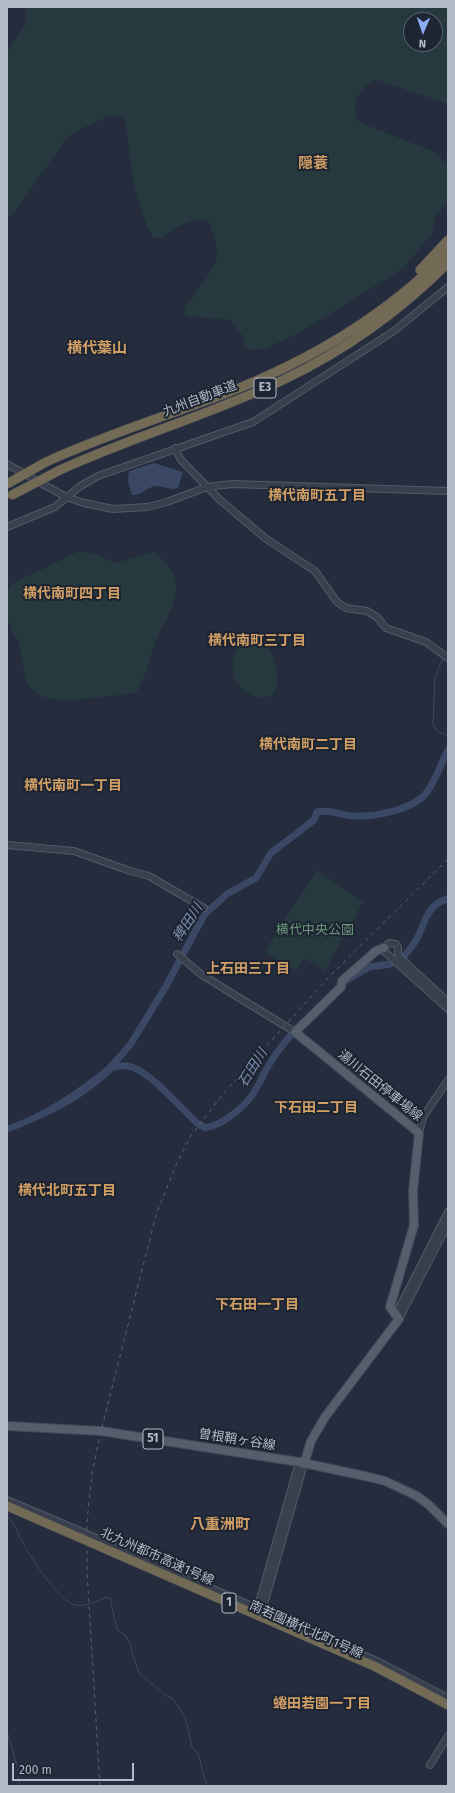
<!DOCTYPE html>
<html>
<head>
<meta charset="utf-8">
<style>
  body { margin:0 }
  #map { position:relative; width:455px; height:1793px; overflow:hidden; background:#242c3d; font-family:"Fira Sans",sans-serif }
  canvas { display:block }
  .frame { position:absolute; inset:0; border:8px solid #b4bac8; pointer-events:none }
  .north { position:absolute; left:403px; top:12px; width:40px; height:40px; box-sizing:border-box; background:#1d2432; border:1px solid #59606e; border-radius:50%; rotate:182deg; font-size:11px; font-weight:700; line-height:16px; text-align:center; color:#b4bac8 }
  .north::after { content:''; display:block; margin:auto; width:14px; height:18px; background:#8caaf5; clip-path:polygon(50% 0,100% 100%,50% 72%,0 100%) }
  .scale { position:absolute; left:12px; top:1763px; width:122px; height:18px; box-sizing:border-box; border:2px solid #b4bac8; border-top:0; padding-left:5px; font-size:12px; line-height:14px; white-space:nowrap; color:#b4bac8; -webkit-text-stroke:3px #1d2432; paint-order:stroke }
</style>
</head>
<body>
<div id="map">
<canvas width="455" height="1793"></canvas>
<div class="frame"></div>
<div class="north">N</div>
<div class="scale">200 m</div>
</div>
<script>
const c = document.querySelector('canvas').getContext('2d');
c.lineJoin = 'round';
function paint(path, color) {
  c.fillStyle = color;
  c.fill(path, 'evenodd');
}
function trace(path, color, width, dash) {
  c.strokeStyle = color;
  c.lineWidth = width;
  c.lineCap = dash ? 'butt' : 'round';
  c.setLineDash(dash || []);
  c.stroke(path);
}
function label(font, color, halo, rows, align = 'center') {
  c.font = font + ' "Fira Sans","Noto Sans JP",sans-serif';
  c.lineWidth = 4;
  c.setLineDash([]);
  c.textBaseline = 'middle';
  c.strokeStyle = halo;
  c.fillStyle = color;
  for (const [text, x, y, turn = 0] of rows) {
    c.save();
    c.translate(x, y);
    c.rotate((+turn || 0) * Math.PI / 180);
    c.textAlign = isNaN(turn) ? turn : align;
    if (halo) c.strokeText(text, 0, 0);
    c.fillText(text, 0, 0);
    c.restore();
  }
}
paint(new Path2D(`
  M 26,7 L 448,7 L 448,104 L 377,80 C 361,84 346,110 361,123 L 433,151 L 448,164 L 448,202 L 435,217 L 432,233 L 404,268 L 299,333 L 264,349 L 247,350 L 244,346 L 245,339 L 230,320 L 186,316 L 184,308 C 191,301 216,266 217,258 C 218,247 213,231 208,221 C 193,215 173,230 161,239 L 153,237 C 134,203 130,162 126,124 L 122,115 C 110,113 75,131 66,139 L 19,206 L 7,220 L 7,53 L 26,23 ZM 411,20 L 435,20 L 435,44 L 411,44 Z
  M 79,551 L 98,555 L 116,563 L 152,552 C 159,555 163,560 168,566 C 189,592 164,619 155,643 C 150,658 145,681 136,693 C 112,695 63,705 41,696 C 20,688 25,659 18,642 C 17,638 14,635 12,631 C 6,619 3,595 12,584 Z
  M 247,641 L 254,641 L 268,647 C 276,661 281,679 274,694 C 263,702 245,695 238,684 C 229,672 230,646 247,641 Z
  M 317,870 L 363,902 L 325,971 L 304,958 L 297,971 L 264,952 Z`), '#26393e');
paint(new Path2D(`
  M 154,463 L 183,472 L 178,488 C 170,491 164,486 156,486 C 147,487 141,496 132,495 L 128,481 L 129,471 Z
  M 108,1065 L 114,1066 L 115,1069 C 85,1100 47,1117 7,1133 L 7,1126 C 45,1112 78,1090 108,1065 Z`), '#3a4865');
trace(new Path2D(`
  M 446,653 L 448,648
  M 443,658 L 435,677 L 433,724 L 437,731 L 448,736
  M 7,1516 C 17,1526 20,1539 27,1550 C 35,1563 60,1602 75,1605 C 85,1607 97,1601 107,1597 L 110,1598 L 117,1630 L 125,1635 L 131,1645 L 133,1656 L 139,1673 L 165,1695 L 173,1699 L 185,1716 L 192,1747 L 199,1756 L 204,1777 L 208,1786
  M 7,1731 L 17,1766 L 20,1786`), '#3a4865', 1);
trace(new Path2D(`
  M 405,955 C 409,950 413,945 416,940 C 425,924 427,903 448,899
  M 342,983 L 369,967 L 391,964
  M 110,1068 C 117,1066 126,1065 132,1067 C 152,1074 181,1108 197,1123 L 205,1128 C 225,1124 248,1105 257,1087 C 262,1079 265,1071 270,1063 C 278,1050 288,1038 298,1027
  M 106,1072 L 130,1045 L 165,988 L 204,915 L 227,894 L 256,878 L 271,853 L 314,820 L 317,812 C 330,809 340,815 353,816 C 375,817 413,810 427,792 C 436,780 441,763 448,750`), '#3a4865', 7);
const minor = new Path2D(`
  M 175,448 L 181,460 L 219,499 L 265,538 L 315,571 L 337,602 L 346,608 L 367,611 L 377,617 L 386,628 L 426,642 L 448,658
  M 7,464 L 66,497 L 84,503 L 113,509 L 148,507 L 167,502 L 207,487 L 232,484 L 448,491
  M 7,527 L 55,507 L 79,487 L 98,476 L 253,422 L 394,331 L 448,287
  M 7,845 L 74,851 L 130,871 L 149,876 L 204,908
  M 177,954 L 202,975 L 295,1032
  M 448,1002 L 398,956 L 398,947 L 396,944 L 389,943 L 385,947 L 385,952 L 448,1009
  M 419,1133 L 423,1117 L 448,1080
  M 395,1316 L 448,1212
  M 399,1319 L 448,1224
  M 7,1500 L 59,1522
  M 115,1546 L 379,1662 L 448,1698
  M 260,1608 L 260,1599 L 299,1462
  M 259,1613 L 265,1601 L 304,1464
  M 430,1765 L 448,1736`);
const major = new Path2D(`
  M 7,1426 L 101,1431 L 299,1462 L 369,1477 L 385,1481 L 417,1496 L 429,1505 L 448,1524
  M 304,1464 L 311,1441 L 325,1417 L 399,1319 L 390,1307 L 414,1225 L 413,1191 L 419,1133 L 295,1032 L 341,987 L 342,981 L 376,951 L 384,948`);
const highway = new Path2D(`
  M 420,270 L 448,240
  M 46,462 C 105,435 164,417 224,394 C 307,362 386,316 448,252
  M 58,471 C 131,437 210,415 283,380 C 344,351 400,311 448,263`);
trace(minor, '#535a68', 8);
trace(major, '#414856', 10);
trace(highway, '#404755', 10);
trace(minor, '#383f4d', 6);
trace(major, '#565d6d', 8);
trace(highway, '#736a55', 9);
trace(new Path2D(`
  M 100,1786 L 87,1572 L 87,1521 L 92,1473 L 101,1431 L 156,1215 L 176,1165 L 190,1137 L 223,1094 L 329,977 L 448,859`), '#5a6274', 1, [4, 4]);
const minorBridge = new Path2D(`
  M 59,1522 L 115,1546`);
const highwayBridge = new Path2D(`
  M 7,484 L 46,462
  M 12,495 L 58,471
  M 7,1506 L 376,1667 L 448,1705`);
trace(minorBridge, '#535a68', 8, []);
trace(highwayBridge, '#404755', 10, []);
trace(minorBridge, '#383f4d', 6);
trace(highwayBridge, '#736a55', 9);
for (const [x, y, w] of [
  [265,388,22],
  [153,1439,20],
  [229,1603,14]
]) {
  const box = new Path2D();
  box.roundRect(x - w / 2, y - 10, w, 20, 3);
  c.fillStyle = '#1d2432';
  c.fill(box);
  trace(box, '#b4bac8', 1);
}
label('bold 12px', '#b4bac8', null, [
  ["E3",265,388],
  ["51",153,1439],
  ["1",229,1603]
]);
label('13px', '#b4bac8', '#1d2432', [
  ["九州自動車道",200,399,-21],
  ["湯川石田停車場線",380,1086,39],
  ["曽根鞘ヶ谷線",237,1440,9],
  ["北九州都市高速1号線",157,1557,24],
  ["南若園横代北町1号線",306,1630,24]
]);
label('13px', '#6b987a', '#1d2432', [
  ["横代中央公園",315,930]
]);
label('bold 14px', '#d29f65', '#1d2432', [
  ["横代南町五丁目",317,496],
  ["横代南町四丁目",72,594],
  ["横代南町三丁目",257,641],
  ["横代南町二丁目",308,745],
  ["横代南町一丁目",73,786],
  ["上石田三丁目",248,969],
  ["下石田二丁目",316,1108],
  ["横代北町五丁目",67,1191],
  ["下石田一丁目",257,1305],
  ["蜷田若園一丁目",322,1704]
]);
label('italic 14px', '#7c8daf', '#1d2432', [
  ["稗田川",188,923,-57],
  ["石田川",253,1068,-58]
]);
label('bold 15px', '#d29f65', '#1d2432', [
  ["隠蓑",313,164],
  ["横代葉山",97,349],
  ["八重洲町",220,1525]
]);
</script>
</body>
</html>
